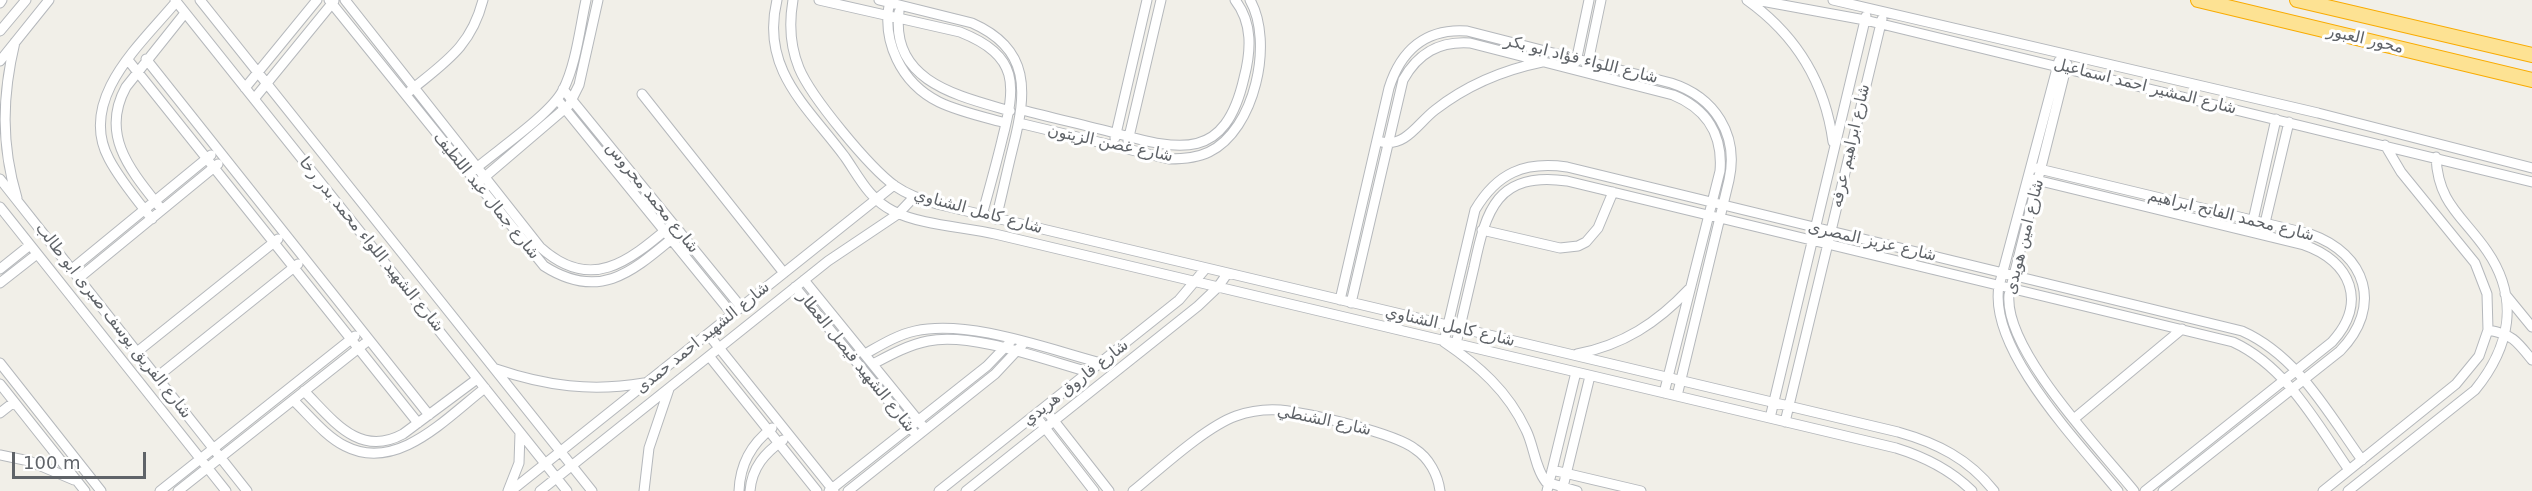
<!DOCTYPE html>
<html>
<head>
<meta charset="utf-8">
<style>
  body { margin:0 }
  #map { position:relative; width:2532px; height:491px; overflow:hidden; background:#f1efe8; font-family:"DejaVu Sans",sans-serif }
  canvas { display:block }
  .scale { position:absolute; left:12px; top:452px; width:134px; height:27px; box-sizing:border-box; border:3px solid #5f6368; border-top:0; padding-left:8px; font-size:18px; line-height:21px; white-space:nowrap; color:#5f6368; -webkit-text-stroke:4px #fff; paint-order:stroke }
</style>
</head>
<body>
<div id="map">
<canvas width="2532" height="491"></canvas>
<div class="scale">100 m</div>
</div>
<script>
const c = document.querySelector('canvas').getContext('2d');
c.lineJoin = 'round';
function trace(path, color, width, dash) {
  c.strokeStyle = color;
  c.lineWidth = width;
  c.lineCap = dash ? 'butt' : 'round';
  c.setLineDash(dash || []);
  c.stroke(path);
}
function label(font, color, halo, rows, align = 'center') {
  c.font = font + ' "DejaVu Sans",Vazirmatn,sans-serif';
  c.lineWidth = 6;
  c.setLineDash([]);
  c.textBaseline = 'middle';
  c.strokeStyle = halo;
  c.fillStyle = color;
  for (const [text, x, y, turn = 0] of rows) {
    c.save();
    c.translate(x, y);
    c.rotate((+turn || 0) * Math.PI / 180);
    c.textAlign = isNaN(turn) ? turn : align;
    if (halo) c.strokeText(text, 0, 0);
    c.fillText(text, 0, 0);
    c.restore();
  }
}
const minor = new Path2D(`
  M 175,0 L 567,491
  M 200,0 L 592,491
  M 329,0 L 544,266 C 602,303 635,269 680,232
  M 345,0 L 540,247 C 592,294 630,260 673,224
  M 777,0 C 760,70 808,107 845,157 C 859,177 869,199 893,211 C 920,225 965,227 995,234 L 1896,448 C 1925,457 1951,470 1972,491
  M 793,0 C 789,23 790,46 799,68 C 811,97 869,167 895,186 C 908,195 922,200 937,204 L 1898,432 C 1937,443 1969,459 1994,491
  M 819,0 L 960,32 C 1020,56 1016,85 1002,140 C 996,165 989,190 982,215
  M 879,0 L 972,23 C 1031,49 1027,92 1013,147 C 1007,171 1002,195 996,219
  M 890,0 C 881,41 901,83 939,102 C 960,112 984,117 1006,123
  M 1747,0 C 1796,35 1825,82 1833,142
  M 1756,0 L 1865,20 L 2532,182
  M 1833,0 L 2318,113 L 2532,168
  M 0,3 L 2,0
  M 899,12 C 890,82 959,96 1010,111
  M 0,31 L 26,0
  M 15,42 C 2,96 1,145 17,198
  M 146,59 L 429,415
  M 128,60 L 418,423
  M 0,61 L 49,0
  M 2059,61 L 1999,286 C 1988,350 2080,444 2118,491
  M 1576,62 L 1589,0
  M 2067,64 L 2009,295 C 2004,350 2100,449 2134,491
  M 1587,67 L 1601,0
  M 245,88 L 317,0
  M 563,89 L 741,307
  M 410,91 C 445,62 471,47 483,0
  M 642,94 L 784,273
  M 254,99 L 334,1
  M 557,99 L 732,314
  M 1022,110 C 1053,118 1084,125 1115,133 C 1181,151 1225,161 1244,78 C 1251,51 1253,23 1235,0
  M 1019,123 L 1169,159 C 1182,159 1197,158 1209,152 C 1255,130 1274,42 1250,0
  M 1115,138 L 1147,0
  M 1128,141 L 1161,0
  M 1382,142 C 1406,147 1418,123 1435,110 C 1467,85 1503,70 1542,62
  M 2031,167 L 2310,234 C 2367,254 2383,307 2340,351 L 2163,491
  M 474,170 C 496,151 551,114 563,90 C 576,65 580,27 586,0
  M 2028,178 L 2304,245 C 2351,261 2368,303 2332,342 L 2145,491
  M 0,179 L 247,491
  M 480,181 L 569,105 L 579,85 L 598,0
  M 0,207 L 226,491
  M 162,210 C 132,172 99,136 126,87 L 185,13
  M 152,219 C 137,200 120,180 109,159 C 77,99 141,44 176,2
  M 2252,225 L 2276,119
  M 2264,227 L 2289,122
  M 1482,230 L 1560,248 L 1578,246 L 1586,242 L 1598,228 L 1613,192
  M 0,269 L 30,245
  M 72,269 L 211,155
  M 79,278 L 218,164
  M 804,280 L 922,425
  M 0,283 L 37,254
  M 795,287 L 913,431
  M 2505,294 L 2532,327
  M 1340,300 L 1389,88 C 1401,50 1426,28 1467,31 L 1671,83 C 1715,97 1739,135 1729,180 L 1677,396
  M 1351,303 L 1403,80 C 1418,53 1439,41 1470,43 L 1673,95 C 1707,109 1723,135 1720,171 L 1664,393
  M 2488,330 C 2512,334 2517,341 2532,360
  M 708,334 L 834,491
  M 1456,344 C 1462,319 1468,293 1474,267 C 1486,210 1497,171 1567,181 L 2233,342 C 2287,367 2317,424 2349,470
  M 137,352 L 278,239
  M 865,354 C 881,345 897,335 915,331 C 969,319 1048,349 1101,363
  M 1577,354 C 1623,345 1657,323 1689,289
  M 709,356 L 817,491
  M 0,363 L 101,491
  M 873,364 C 890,355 908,345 928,341 C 972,332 1045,360 1089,372
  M 496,369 C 546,386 592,392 644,383
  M 157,377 L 298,264
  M 0,384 L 85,491
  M 304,391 C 333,420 359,458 403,434 L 477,379
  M 293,400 C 309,415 325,436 345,446 C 397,473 446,418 485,388
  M 1044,408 L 1109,491
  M 0,413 L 14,402
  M 1035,415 L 1094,491
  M 1770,418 L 1866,16
  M 2075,418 L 2182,329
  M 1785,422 L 1882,19
  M 0,455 L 29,461 L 74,480
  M 1552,470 L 1641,491
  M 160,491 L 355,336
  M 178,491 L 369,340
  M 508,491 L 519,463 L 520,433
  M 511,491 L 894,185
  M 540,491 L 828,261 L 898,214 L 914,197
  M 644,491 L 649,448 L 669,389
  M 739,491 C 740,464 751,444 772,428
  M 750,491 C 752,467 765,453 783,440
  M 829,491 L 987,366 L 1012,340
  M 848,491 L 995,374 L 1024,343
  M 939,491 L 1179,300 L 1206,268
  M 966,491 L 1198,306 L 1218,287 L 1227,274
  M 1133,491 C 1159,470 1205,427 1236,416 C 1250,411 1265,409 1280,410 C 1308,413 1395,433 1415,449 C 1429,458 1438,475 1440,491
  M 1547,491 L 1576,372
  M 1562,491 L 1590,376
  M 1577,491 L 1546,482 C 1535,468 1534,446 1526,430 C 1508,391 1478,365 1444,342 L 1475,210 C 1497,173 1524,161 1567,167 L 2242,331 C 2298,356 2328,413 2362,460
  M 2323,491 L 2456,384 L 2479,356 L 2488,330 L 2487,294 L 2475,263 L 2401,172 L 2385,145
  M 2348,491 L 2475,390 C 2510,347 2520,299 2487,251 C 2463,216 2438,204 2436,157`);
const highway = new Path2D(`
  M 2198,0 L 2532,80
  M 2297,0 L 2532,55`);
trace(minor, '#b5b8bc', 11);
trace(highway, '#f9ab00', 16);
trace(minor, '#fff', 9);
trace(highway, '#fde293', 14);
label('16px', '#5f6368', '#fff', [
  ["محور العبور",2365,40,13],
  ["شارع اللواء فؤاد ابو بكر",1581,60,14],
  ["شارع المشير احمد اسماعيل",2145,87,14],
  ["شارع غصن الزيتون",1110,144,12],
  ["شارع ابراهيم عرفه",1851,146,-77],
  ["شارع جمال عبد اللطيف",486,196,51],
  ["شارع محمد محروس",652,198,51],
  ["شارع كامل الشناوي",978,212,15],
  ["شارع محمد الفاتح ابراهيم",2231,216,14],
  ["شارع امين هويدى",2025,237,-76],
  ["شارع عزيز المصرى",1872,242,13],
  ["شارع الشهيد اللواء محمد بدر رخا",371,245,51],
  ["شارع الفريق يوسف صبرى ابو طالب",113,321,52],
  ["شارع كامل الشناوي",1450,327,13],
  ["شارع الشهيد احمد حمدى",703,338,-39],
  ["شارع الشهيد فيصل العطار",856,362,51],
  ["شارع فاروق هريدي",1076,383,-38],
  ["شارع الشنطي",1324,421,12]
]);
</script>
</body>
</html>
